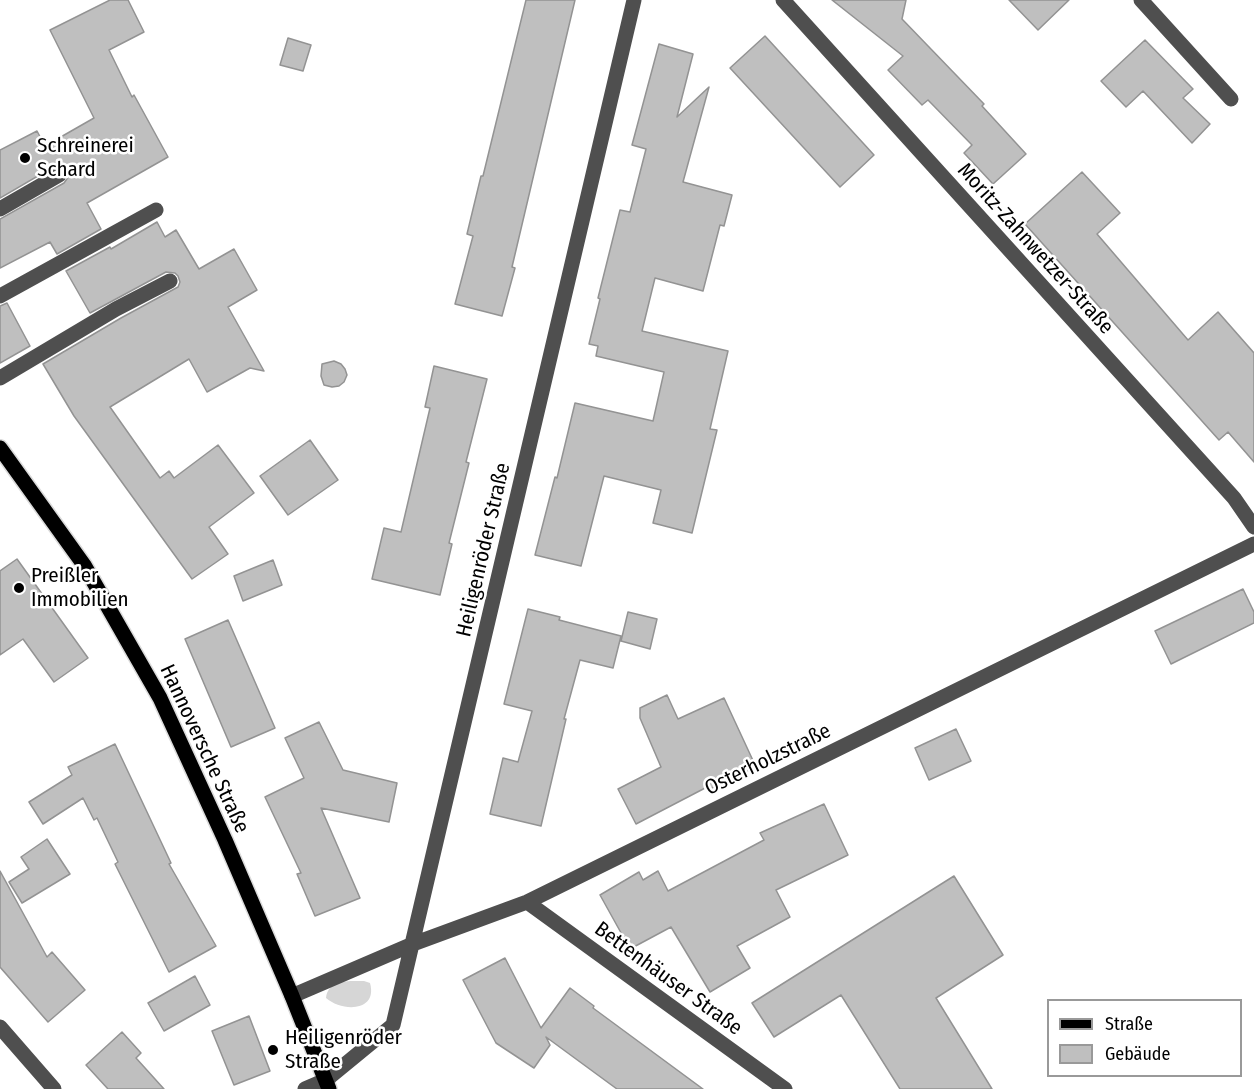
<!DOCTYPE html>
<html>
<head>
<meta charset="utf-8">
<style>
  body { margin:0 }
  #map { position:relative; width:1254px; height:1089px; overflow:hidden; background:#fff; font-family:"Fira Sans Condensed",sans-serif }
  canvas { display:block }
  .legend { position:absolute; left:1047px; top:999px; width:195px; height:78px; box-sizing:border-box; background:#fff; border:2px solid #999; margin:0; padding:8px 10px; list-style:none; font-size:18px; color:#000 }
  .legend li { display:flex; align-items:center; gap:12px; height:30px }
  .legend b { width:30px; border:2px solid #999 }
</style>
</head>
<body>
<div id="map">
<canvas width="1254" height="1089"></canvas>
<ul class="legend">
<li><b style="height:8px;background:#000"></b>Straße</li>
<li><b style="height:16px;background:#bfbfbf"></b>Gebäude</li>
</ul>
</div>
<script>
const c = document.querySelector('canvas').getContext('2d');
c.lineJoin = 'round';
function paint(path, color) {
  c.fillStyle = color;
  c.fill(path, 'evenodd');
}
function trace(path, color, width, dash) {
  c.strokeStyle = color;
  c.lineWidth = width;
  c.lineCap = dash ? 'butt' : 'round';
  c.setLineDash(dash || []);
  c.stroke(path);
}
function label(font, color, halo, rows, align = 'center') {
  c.font = font + ' "Fira Sans Condensed",sans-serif';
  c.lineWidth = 5;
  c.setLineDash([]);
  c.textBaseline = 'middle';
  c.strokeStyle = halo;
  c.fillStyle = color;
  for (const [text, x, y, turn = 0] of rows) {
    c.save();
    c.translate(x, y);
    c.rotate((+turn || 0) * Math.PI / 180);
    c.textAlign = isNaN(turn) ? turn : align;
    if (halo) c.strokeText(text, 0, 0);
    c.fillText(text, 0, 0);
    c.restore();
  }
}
paint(new Path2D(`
  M 364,981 L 370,983 C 378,1012 342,1012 326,998 C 328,979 349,981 364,981 Z`), '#d6d6d6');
const building = new Path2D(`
  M 110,0 L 128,0 L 144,32 L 109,50 L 132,97 L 134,95 L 168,157 L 87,203 L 101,229 L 57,254 L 50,242 L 0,268 L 0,219 L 64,183 L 69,176 L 64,167 L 55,166 L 0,198 L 0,150 L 37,131 L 45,146 L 94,118 L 50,30 Z
  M 526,0 L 575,0 L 512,267 L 515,268 L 502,316 L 455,304 L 473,236 L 467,234 L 481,176 L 483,176 Z
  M 832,0 L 906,0 L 902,19 L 984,104 L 982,106 L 1026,154 L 993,184 L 964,153 L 972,145 L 928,100 L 922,105 L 888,70 L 903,56 Z
  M 1009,0 L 1069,0 L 1038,30 Z
  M 765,36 L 874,155 L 840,187 L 730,68 Z
  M 288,38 L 311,45 L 303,71 L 280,65 Z
  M 1145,40 L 1193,89 L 1183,98 L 1210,124 L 1192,143 L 1143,91 L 1126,107 L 1101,81 Z
  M 659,44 L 693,54 L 677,117 L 709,87 L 683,182 L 732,195 L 724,226 L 720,225 L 703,291 L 655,278 L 642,331 L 728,351 L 710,429 L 717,430 L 692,533 L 653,523 L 661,490 L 604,476 L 581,566 L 535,555 L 555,477 L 557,478 L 575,403 L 653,421 L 664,372 L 596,356 L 598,346 L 589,344 L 600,299 L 598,298 L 620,210 L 630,212 L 646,149 L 632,145 Z
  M 1082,172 L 1120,213 L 1097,234 L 1188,340 L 1218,312 L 1254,353 L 1254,462 L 1228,432 L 1219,440 L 1025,224 Z
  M 157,222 L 165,237 L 176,230 L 199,269 L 234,249 L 257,290 L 228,307 L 264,371 L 250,368 L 207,392 L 189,359 L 110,407 L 160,478 L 169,471 L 174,478 L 218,445 L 254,493 L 209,527 L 228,554 L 192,579 L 74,416 L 43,364 L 121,318 L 178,287 L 180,282 L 178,276 L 175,273 L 166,272 L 90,313 L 66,271 L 110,247 L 111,249 Z
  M 7,303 L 30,346 L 0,363 L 0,306 Z
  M 334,361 L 341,364 L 345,369 L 347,375 L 344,382 L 339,386 L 332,387 L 324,385 L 321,376 L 322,364 Z
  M 434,366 L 487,379 L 466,462 L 469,463 L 449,543 L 452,544 L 440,595 L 372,579 L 384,528 L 401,532 L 430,408 L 425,407 Z
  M 310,440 L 338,480 L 288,515 L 260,476 Z
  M 17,559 L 88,658 L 54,682 L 23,639 L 0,655 L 0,571 Z
  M 273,560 L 282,585 L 243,601 L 234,576 Z
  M 1243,589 L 1254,612 L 1254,623 L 1171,664 L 1155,631 Z
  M 528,609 L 560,617 L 559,620 L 621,636 L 613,668 L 580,660 L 564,719 L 566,719 L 541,826 L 490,814 L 503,758 L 518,762 L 532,711 L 504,704 Z
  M 628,612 L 657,619 L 650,649 L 621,641 Z
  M 228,620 L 275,728 L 231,747 L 185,639 Z
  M 667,695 L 678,719 L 724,698 L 756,767 L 710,789 L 709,786 L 636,824 L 618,789 L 661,767 L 640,718 L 640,708 Z
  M 319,722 L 343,770 L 397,783 L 389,822 L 321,808 L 360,898 L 315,916 L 297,874 L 301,873 L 265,797 L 304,778 L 285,738 Z
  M 956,729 L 971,761 L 929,780 L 915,748 Z
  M 115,744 L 171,863 L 169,864 L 216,946 L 169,972 L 115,864 L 118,862 L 97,818 L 94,820 L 83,798 L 43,824 L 29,802 L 72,775 L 68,767 Z
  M 824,804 L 848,855 L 776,890 L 790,917 L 737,946 L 750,968 L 710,992 L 671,927 L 630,949 L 600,895 L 639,872 L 643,880 L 658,871 L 668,891 L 764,840 L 760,833 Z
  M 47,839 L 70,874 L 22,903 L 9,882 L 29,869 L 21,857 Z
  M 0,871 L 47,957 L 52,952 L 85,990 L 48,1022 L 0,967 Z
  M 954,876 L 1003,955 L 936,998 L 992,1089 L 900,1089 L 841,995 L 774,1037 L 752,1003 Z
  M 505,958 L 541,1028 L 570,988 L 594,1006 L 593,1008 L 703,1089 L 617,1089 L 546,1037 L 550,1045 L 534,1068 L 496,1043 L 463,980 Z
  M 195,976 L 210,1005 L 164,1031 L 148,1003 Z
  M 249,1016 L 270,1071 L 234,1085 L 212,1031 Z
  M 122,1032 L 141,1053 L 136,1058 L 164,1089 L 108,1089 L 86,1065 Z`);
paint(building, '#bfbfbf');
trace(building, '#939393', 1.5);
const major = new Path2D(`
  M 0,448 L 84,565 L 160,698 L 225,840 L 292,996 L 329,1089`);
trace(major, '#dbdbdb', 18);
trace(new Path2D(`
  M 783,0 L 1234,498 L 1254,527
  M 1141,0 L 1231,99
  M 0,209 L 59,175
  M 0,296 L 156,210
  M 0,378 L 116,309 L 170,281
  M 527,902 L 785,1089
  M 292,996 L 413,944 L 527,902 L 1254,544
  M 0,1027 L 54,1089
  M 305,1089 L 326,1080 L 393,1025 L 634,0`), '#4f4f4f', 15);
trace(major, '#000', 15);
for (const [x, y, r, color] of [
  [25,158,6,"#000"],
  [19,588,6,"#000"],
  [273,1050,6,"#000"]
]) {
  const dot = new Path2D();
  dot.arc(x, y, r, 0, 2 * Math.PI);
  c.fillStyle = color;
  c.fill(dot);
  trace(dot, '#fff', 2);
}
label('21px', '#000', '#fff', [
  ["Schreinerei",37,146],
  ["Schard",37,170],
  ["Preißler",31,576],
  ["Immobilien",31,600],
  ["Heiligenröder",285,1038],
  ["Straße",285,1062]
], 'left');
label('21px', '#000', '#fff', [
  ["Moritz-Zahnwetzer-Straße",1035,249,48],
  ["Heiligenröder Straße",484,550,-77],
  ["Hannoversche Straße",204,749,65],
  ["Osterholzstraße",768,760,-26],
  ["Bettenhäuser Straße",668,979,36]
]);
</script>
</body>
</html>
